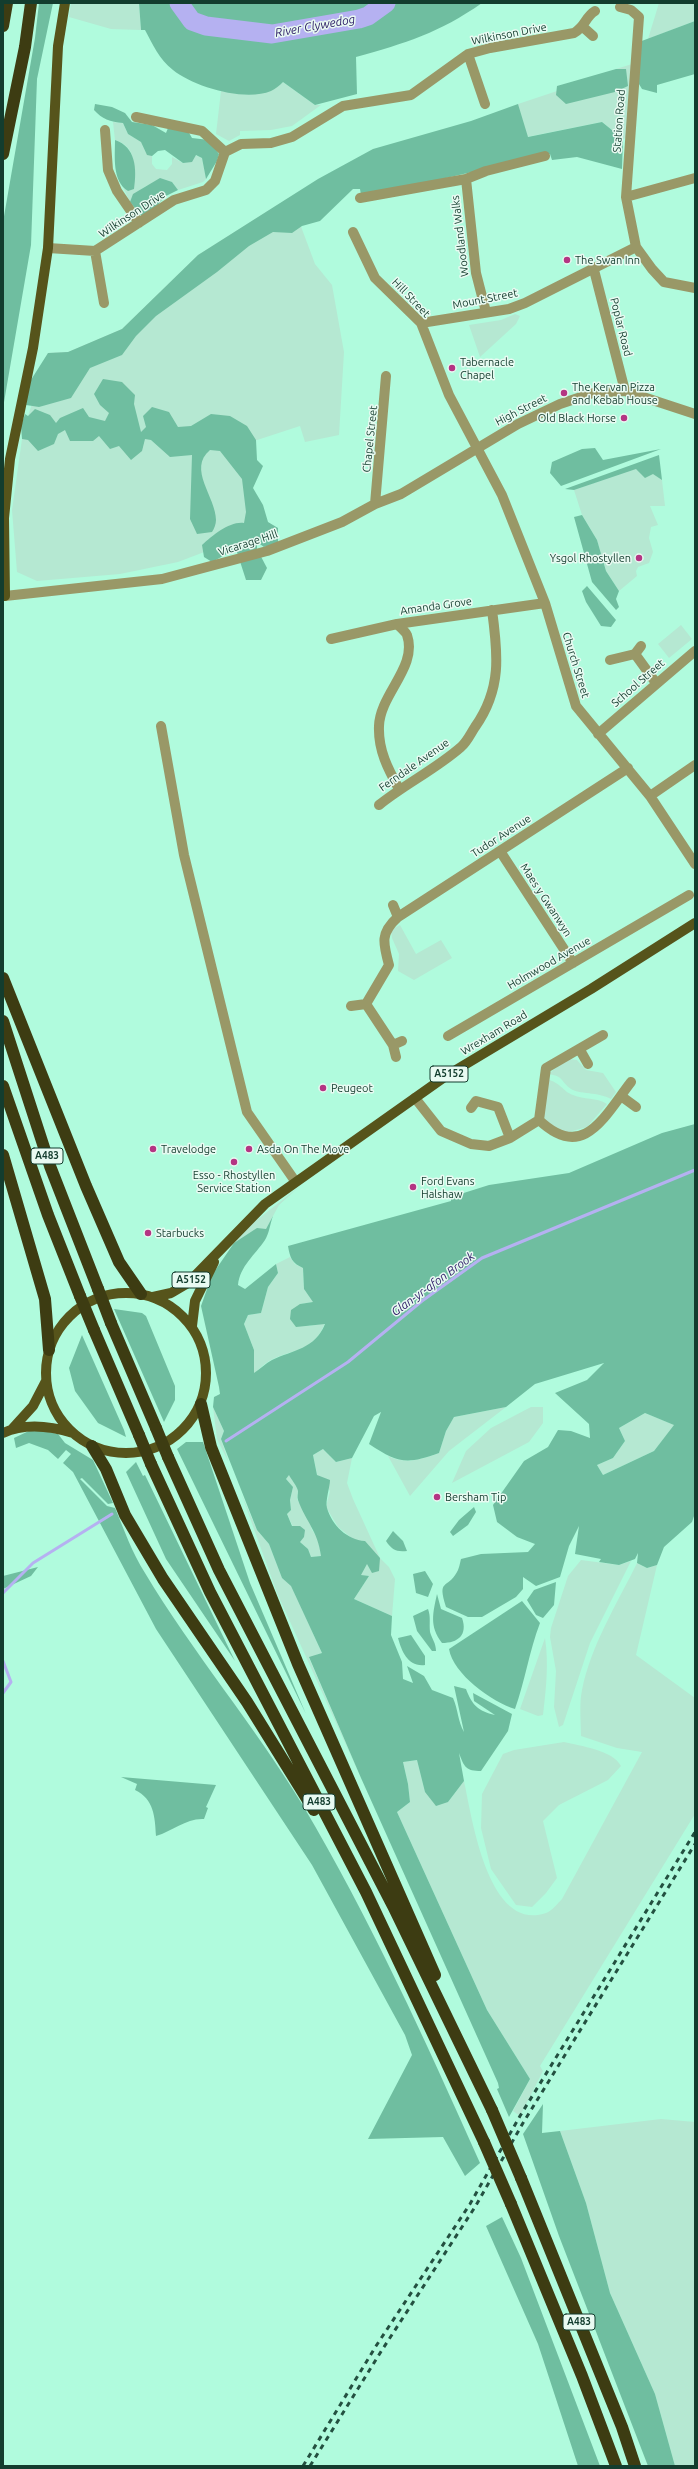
<!DOCTYPE html>
<html>
<head>
<meta charset="utf-8">
<style>
  body { margin:0 }
  #map { position:relative; width:698px; height:2469px; overflow:hidden; background:#b0fbdd; font-family:Ubuntu,sans-serif }
  canvas { display:block }
  .frame { position:absolute; inset:0; border:4px solid #133d2e; pointer-events:none }
</style>
</head>
<body>
<div id="map">
<canvas width="698" height="2469"></canvas>
<div class="frame"></div>
</div>
<script>
const c = document.querySelector('canvas').getContext('2d');
c.lineJoin = 'round';
function paint(path, color) {
  c.fillStyle = color;
  c.fill(path, 'evenodd');
}
function trace(path, color, width, dash) {
  c.strokeStyle = color;
  c.lineWidth = width;
  c.lineCap = dash ? 'butt' : 'round';
  c.setLineDash(dash || []);
  c.stroke(path);
}
function label(font, color, halo, rows, align = 'center') {
  c.font = font + ' Ubuntu,sans-serif';
  c.lineWidth = 3;
  c.setLineDash([]);
  c.textBaseline = 'middle';
  c.strokeStyle = halo;
  c.fillStyle = color;
  for (const [text, x, y, turn = 0] of rows) {
    c.save();
    c.translate(x, y);
    c.rotate((+turn || 0) * Math.PI / 180);
    c.textAlign = isNaN(turn) ? turn : align;
    if (halo) c.strokeText(text, 0, 0);
    c.fillText(text, 0, 0);
    c.restore();
  }
}
paint(new Path2D(`
  M 71,3 L 139,3 L 141,30 L 111,29 L 69,17 Z
  M 659,3 L 695,3 L 695,21 L 648,39 Z
  M 632,64 L 626,138 L 623,139 L 602,122 L 527,137 L 518,104 L 557,91 L 556,95 L 626,69 L 616,69 Z
  M 283,82 L 315,105 L 321,105 L 292,126 L 271,130 L 240,131 L 240,135 L 229,141 L 216,134 L 221,91 C 245,95 262,98 283,82 Z
  M 113,122 L 123,123 L 128,134 L 142,142 L 145,151 L 152,156 L 152,164 L 156,169 L 167,170 L 172,164 L 172,157 L 183,163 L 195,155 L 202,158 L 206,178 L 209,176 L 203,182 L 178,190 L 172,182 C 149,183 145,183 130,202 L 123,187 L 128,191 C 132,169 141,149 115,140 Z
  M 290,197 L 315,264 L 332,285 L 344,352 L 339,435 L 305,442 L 300,426 L 251,442 L 252,488 L 262,530 L 178,562 L 120,574 L 37,581 L 17,572 L 12,510 L 23,432 L 48,353 L 68,352 L 122,329 L 198,255 Z
  M 515,314 L 520,316 L 516,324 L 480,357 L 469,325 L 501,320 Z
  M 636,468 L 653,473 L 662,480 L 665,506 L 650,506 L 658,525 L 651,527 L 649,538 L 653,552 L 649,563 L 638,567 L 636,571 L 637,576 L 619,591 L 606,571 L 597,540 L 582,515 L 574,490 Z
  M 681,625 L 692,639 L 669,658 L 658,644 Z
  M 400,925 L 416,954 L 441,940 L 452,958 L 414,980 L 398,971 L 399,954 L 392,938 L 391,930 Z
  M 568,1059 L 577,1060 L 586,1070 L 603,1073 L 616,1092 L 611,1099 C 599,1092 578,1094 571,1089 C 560,1081 564,1076 548,1074 Z
  M 546,1079 C 562,1083 562,1091 573,1095 C 584,1100 596,1097 607,1104 L 587,1127 L 565,1133 L 546,1122 L 544,1116 Z
  M 299,1187 L 279,1205 L 266,1229 L 234,1243 L 253,1223 Z
  M 290,1257 L 295,1264 L 303,1268 L 304,1289 L 314,1302 L 300,1304 L 309,1326 L 325,1323 C 313,1353 294,1348 271,1360 C 265,1363 259,1369 254,1374 L 254,1350 L 244,1324 L 248,1315 L 261,1313 L 268,1287 L 278,1273 L 276,1264 Z
  M 213,1407 L 224,1431 L 221,1439 L 229,1463 L 217,1439 Z
  M 506,1407 L 449,1451 L 410,1496 L 388,1456 C 405,1465 422,1459 439,1453 L 446,1431 L 454,1417 Z
  M 531,1407 L 543,1407 L 543,1423 L 529,1442 L 452,1483 L 466,1451 L 491,1428 Z
  M 645,1413 L 675,1425 L 654,1451 L 603,1475 L 597,1465 L 613,1458 L 625,1441 L 619,1428 Z
  M 323,1449 L 336,1462 L 352,1458 L 347,1483 L 353,1499 L 380,1558 L 389,1567 L 395,1579 L 392,1616 L 354,1599 L 369,1576 L 361,1576 L 354,1540 L 338,1527 L 326,1507 L 330,1491 L 317,1475 L 313,1455 Z
  M 289,1474 L 298,1490 L 297,1499 L 309,1518 L 312,1530 L 319,1539 L 321,1556 L 311,1557 L 308,1549 L 300,1542 L 287,1514 L 291,1510 L 290,1500 L 293,1487 L 286,1479 Z
  M 241,1493 L 257,1530 L 269,1544 L 282,1578 L 291,1585 L 322,1653 L 309,1658 L 361,1778 L 277,1593 Z
  M 581,1560 L 619,1565 L 631,1561 L 590,1643 L 563,1725 L 559,1727 L 554,1707 L 556,1671 L 550,1637 L 551,1628 L 568,1576 Z
  M 637,1563 L 647,1568 L 657,1565 L 636,1655 L 695,1698 L 695,1814 L 540,2066 L 543,2071 L 520,2116 L 513,2111 L 530,2079 L 487,2010 L 397,1812 L 410,1802 L 408,1784 L 403,1762 L 417,1760 L 425,1792 L 448,1802 L 464,1781 C 472,1818 488,1933 546,1913 C 552,1911 558,1903 562,1899 L 642,1752 L 617,1748 L 581,1736 C 581,1721 579,1704 582,1690 C 591,1645 617,1604 637,1563 Z
  M 545,1638 C 549,1664 546,1689 543,1715 L 538,1716 L 520,1709 Z
  M 564,1742 C 580,1746 613,1750 621,1766 L 608,1780 L 559,1805 L 543,1821 L 557,1878 L 546,1893 L 532,1907 L 516,1905 L 491,1869 L 481,1828 L 482,1794 L 503,1754 L 514,1750 Z
  M 661,2119 L 695,2122 L 695,2466 L 675,2466 L 655,2394 L 610,2293 L 586,2203 L 560,2131 Z`), '#b5e8d2');
paint(new Path2D(`
  M 39,3 L 53,3 L 37,79 L 31,245 L 3,408 L 3,222 L 35,38 Z
  M 139,3 L 482,3 C 439,33 406,43 356,57 L 357,94 L 315,105 L 283,82 C 280,85 275,89 271,91 C 245,102 194,87 173,70 C 159,59 153,45 145,30 L 141,30 Z
  M 695,21 L 695,74 L 657,85 L 657,93 L 642,89 L 636,79 L 639,42 Z
  M 616,69 L 626,69 L 628,86 L 615,92 L 566,104 L 556,95 L 557,86 Z
  M 95,104 L 112,107 L 125,113 L 132,122 L 152,125 L 166,133 L 168,128 L 188,131 L 192,138 L 209,140 L 219,154 L 217,161 L 206,179 L 202,158 L 196,155 L 192,162 L 183,163 L 165,150 L 158,151 L 152,156 L 147,155 L 141,142 L 128,134 L 123,123 C 110,122 102,119 94,110 Z
  M 518,104 L 528,137 L 602,122 L 623,139 L 622,169 L 577,157 L 552,160 L 550,154 L 381,193 L 361,195 L 360,189 L 353,189 L 320,221 L 302,226 L 292,233 L 273,232 L 249,246 L 217,272 L 156,316 L 136,336 L 122,355 L 90,368 L 71,398 L 39,407 L 26,405 L 29,383 L 48,353 L 68,352 L 122,329 L 198,255 L 318,179 L 373,149 L 471,121 Z
  M 115,140 C 136,147 137,169 134,189 L 128,191 C 112,181 115,157 115,140 Z
  M 160,178 L 172,182 L 178,190 L 164,197 L 154,210 L 145,216 L 141,215 L 130,202 L 133,194 Z
  M 103,379 L 122,382 L 135,395 L 134,404 L 141,432 L 146,427 L 143,416 L 152,407 L 169,412 L 178,427 L 191,426 L 211,414 L 230,416 L 247,426 L 256,440 L 257,460 L 263,466 L 253,488 L 263,505 L 268,522 L 278,528 L 278,543 L 264,547 L 257,542 L 257,549 L 267,568 L 261,580 L 246,580 L 236,549 L 212,562 L 204,557 L 202,545 C 213,535 230,521 244,523 L 246,512 L 242,479 L 220,451 L 210,450 C 187,469 216,497 216,520 C 216,524 214,529 212,532 L 197,534 L 190,519 L 192,455 L 170,457 L 151,440 L 145,439 L 142,451 L 131,460 L 119,446 L 110,449 L 99,436 L 93,441 L 70,441 L 65,430 L 58,434 L 54,444 L 38,451 L 28,440 L 22,439 L 21,426 L 25,414 L 28,416 L 35,409 L 50,415 L 56,423 L 60,418 L 83,408 L 89,417 L 105,421 L 109,413 L 100,405 L 94,394 Z
  M 595,448 L 603,460 L 661,449 L 561,486 L 550,473 L 552,462 L 582,449 Z
  M 659,455 L 662,480 L 653,474 L 645,478 L 636,469 L 574,490 L 565,489 Z
  M 582,515 L 597,540 L 606,571 L 619,591 L 616,599 L 619,607 L 616,610 L 592,582 L 574,517 Z
  M 587,586 L 616,620 L 611,627 L 601,626 L 586,602 L 582,591 Z
  M 695,1124 L 695,1513 L 692,1522 L 664,1547 L 657,1565 L 647,1568 L 637,1563 L 638,1553 L 635,1559 L 619,1565 L 599,1562 L 601,1559 L 575,1554 L 579,1526 L 569,1546 L 560,1577 L 536,1586 L 523,1577 L 523,1589 L 516,1597 L 482,1617 L 468,1617 L 446,1607 C 437,1578 447,1590 457,1572 C 459,1569 460,1563 461,1559 L 481,1554 L 528,1552 L 535,1544 L 517,1537 L 497,1522 L 493,1505 L 524,1461 L 548,1447 L 558,1430 L 571,1431 L 590,1438 L 589,1424 L 555,1393 L 587,1380 L 604,1363 L 535,1384 L 506,1407 L 454,1417 L 446,1431 L 439,1453 C 406,1465 398,1463 369,1444 L 381,1412 L 374,1416 L 352,1458 L 336,1462 L 323,1449 L 313,1455 L 317,1475 L 330,1480 C 330,1487 325,1501 327,1508 C 332,1525 347,1540 365,1541 L 380,1558 L 379,1571 L 372,1573 L 367,1564 L 361,1575 L 369,1576 L 354,1599 L 392,1616 L 391,1635 L 402,1662 L 403,1679 L 413,1683 L 407,1666 L 424,1676 L 432,1690 L 453,1698 C 458,1709 458,1722 464,1732 L 454,1686 L 466,1689 C 472,1705 478,1711 495,1715 L 474,1701 L 473,1693 L 512,1714 L 508,1731 L 481,1771 C 466,1771 464,1767 459,1753 L 464,1781 L 448,1802 L 436,1806 L 425,1792 L 417,1760 L 403,1762 L 408,1784 L 410,1802 L 397,1812 L 487,2010 L 530,2079 L 509,2117 L 497,2089 L 499,2088 L 498,2083 L 361,1778 L 309,1657 L 322,1653 L 291,1586 L 282,1578 L 269,1544 L 257,1530 L 221,1439 L 224,1431 L 213,1407 L 214,1397 L 220,1394 L 219,1387 L 201,1306 L 212,1275 L 234,1243 L 257,1228 L 266,1229 L 273,1216 C 270,1224 269,1234 265,1240 C 255,1255 240,1266 238,1285 L 245,1289 L 276,1264 L 278,1273 L 268,1287 L 261,1313 L 248,1315 L 244,1324 L 254,1350 L 254,1373 C 260,1369 266,1363 272,1360 C 293,1350 315,1349 325,1324 L 296,1327 L 290,1319 L 291,1310 L 300,1304 L 313,1302 L 304,1289 L 303,1268 C 292,1263 290,1258 288,1246 L 451,1201 L 451,1197 L 489,1185 L 569,1173 L 662,1133 ZM 645,1413 L 674,1425 L 654,1451 L 603,1475 L 597,1465 L 613,1458 L 625,1441 L 619,1428 ZM 289,1475 C 291,1479 297,1486 298,1491 C 298,1494 297,1497 298,1500 C 306,1522 318,1531 321,1556 L 311,1557 L 308,1549 L 300,1542 L 304,1537 L 305,1530 L 300,1526 L 292,1526 L 287,1514 L 291,1510 L 290,1500 L 293,1487 L 286,1479 Z
  M 114,1309 L 142,1313 L 146,1316 L 175,1386 L 175,1400 L 164,1422 Z
  M 82,1335 L 124,1430 L 126,1437 L 98,1423 L 75,1391 L 69,1368 Z
  M 33,1429 L 58,1434 L 65,1443 L 93,1460 L 113,1503 L 108,1504 L 82,1478 L 80,1479 L 107,1506 L 115,1508 C 124,1529 132,1553 145,1573 C 193,1653 254,1725 302,1804 C 371,1920 425,2040 480,2163 L 465,2176 L 443,2137 L 368,2139 L 412,2055 L 405,2035 L 312,1865 L 156,1629 L 73,1472 L 63,1463 L 71,1454 L 66,1450 L 58,1459 L 48,1450 L 29,1443 L 16,1448 L 14,1438 Z
  M 186,1442 L 203,1442 L 250,1583 L 306,1714 L 177,1449 Z
  M 136,1462 L 143,1476 L 145,1475 L 235,1661 L 166,1559 L 126,1472 Z
  M 474,1507 L 476,1512 L 468,1525 L 453,1536 L 450,1532 L 459,1520 Z
  M 393,1531 L 403,1541 L 407,1551 C 396,1552 392,1550 386,1541 Z
  M 38,1567 L 31,1576 L 3,1589 L 3,1576 Z
  M 425,1571 L 433,1584 L 428,1597 L 416,1593 L 413,1574 Z
  M 556,1582 L 554,1605 L 543,1618 L 536,1615 L 527,1600 L 534,1590 Z
  M 437,1594 L 441,1609 L 462,1618 C 468,1635 458,1643 442,1643 C 429,1626 433,1613 437,1594 Z
  M 522,1601 L 540,1623 C 529,1652 525,1681 515,1709 C 492,1702 453,1674 449,1649 Z
  M 428,1609 C 431,1617 429,1623 430,1632 C 432,1639 436,1643 436,1651 L 432,1651 L 417,1631 L 413,1616 Z
  M 411,1635 L 425,1656 L 425,1665 C 408,1667 402,1652 398,1638 Z
  M 121,1777 L 216,1785 L 206,1807 L 208,1808 L 204,1819 C 186,1818 173,1831 156,1836 C 155,1817 154,1799 135,1790 L 137,1784 Z
  M 543,2104 L 542,2133 L 560,2131 L 586,2203 L 610,2293 L 655,2394 L 675,2466 L 648,2466 L 559,2236 L 523,2134 Z
  M 502,2217 L 521,2258 L 600,2466 L 578,2466 L 538,2344 L 486,2226 Z`), '#6fbea0');
trace(new Path2D(`
  M 226,1441 L 348,1362 L 422,1301 L 482,1258 L 695,1170
  M 3,1593 L 33,1563 L 112,1514
  M 3,1661 L 11,1682 L 3,1693`), '#b5b1f1', 3);
trace(new Path2D(`
  M 179,3 L 192,21 L 206,26 L 272,34 L 359,19 L 368,16 L 386,3`), '#b5b1f1', 19);
trace(new Path2D(`
  M 620,7 L 631,10 L 639,17 L 626,197 L 636,247 L 652,269 L 664,282 L 695,288
  M 583,27 L 593,36
  M 468,54 L 485,104
  M 136,117 L 202,131 L 225,152
  M 105,130 L 108,170 L 117,191 L 139,223
  M 466,179 L 476,273 L 486,312
  M 626,197 L 695,178
  M 360,198 L 466,179 L 486,171 L 545,156
  M 353,232 L 375,278 L 421,323 L 449,395 L 502,495 L 545,603 L 576,706 L 650,796 L 695,864
  M 48,248 L 95,251 L 174,200 L 206,190 L 215,181 L 225,152 L 241,144 L 271,143 L 292,137 L 343,106 L 411,95 L 468,54 L 490,48 L 574,33 C 586,26 585,17 595,11
  M 95,251 L 104,303
  M 594,270 L 625,391
  M 421,323 L 509,309 L 525,303 L 636,247
  M 375,504 L 386,376
  M 5,596 L 162,579 L 267,551 L 342,522 L 375,504 L 401,494 L 518,424 L 560,404 L 593,393 L 625,391 L 695,414
  M 397,624 C 400,627 406,632 407,635 C 418,667 380,694 379,726 C 378,750 388,769 399,789
  M 331,639 L 397,624 L 545,603
  M 635,654 L 641,646
  M 610,660 L 635,654 L 656,683
  M 161,726 L 184,855 L 247,1112 L 295,1181
  M 598,734 L 695,651
  M 650,796 L 695,765
  M 379,805 C 405,784 436,769 461,747 C 467,742 471,733 475,727 C 502,689 498,654 492,610
  M 500,851 L 573,963
  M 393,905 L 398,917 L 628,768
  M 351,1006 L 366,1004
  M 448,1036 L 689,895
  M 393,1045 L 402,1041
  M 580,1050 L 588,1064
  M 396,1057 L 393,1045 L 366,1004 L 389,965 C 383,943 380,933 398,917
  M 621,1096 L 636,1107
  M 415,1098 L 441,1131 L 471,1144 L 489,1146 L 510,1138 L 539,1120 L 546,1068 L 603,1035
  M 471,1108 L 476,1101 L 498,1107 L 510,1138
  M 539,1120 C 583,1162 604,1117 631,1082`), '#999867', 10);
trace(new Path2D(`
  M 3,596 L 5,596 L 4,518 L 10,459 L 33,348 L 48,248 L 58,46 L 65,3
  M46 1373a80 80 0 1 1 160 0a80 80 0 1 1-160 0Z
  M 153,1297 L 171,1293 L 188,1283 L 265,1204 L 446,1076 L 591,989 L 695,923
  M 192,1326 L 195,1301 L 214,1262
  M 13,1428 L 33,1406 L 46,1381
  M 3,1433 C 25,1423 50,1426 73,1433`), '#56541b', 10);
trace(new Path2D(`
  M 3,26 L 7,3
  M 3,154 L 25,47 L 31,3
  M 3,978 L 86,1186 L 119,1262 L 141,1294
  M 3,1021 L 50,1166 L 98,1289
  M 3,1086 L 48,1215 L 80,1296
  M 3,1155 L 45,1299 L 49,1350
  M 111,1323 L 156,1428
  M 94,1330 L 139,1435
  M 201,1404 L 211,1447 L 298,1664 L 435,1975
  M 92,1446 L 106,1469 L 125,1515 L 163,1579 L 247,1702 L 314,1810
  M 168,1457 L 219,1570 L 393,1906 L 492,2110
  M 151,1464 L 210,1592 L 366,1892 L 484,2142
  M 521,2178 L 622,2427 L 635,2466
  M 511,2204 L 582,2376 L 616,2466`), '#3d3c12', 12);
trace(new Path2D(`
  M 303,2466 L 376,2346 L 470,2204 L 520,2116 L 695,1832
  M 310,2466 L 382,2350 L 475,2207 L 523,2123 L 695,1844`), '#235040', 3, [5, 5]);
trace(new Path2D(`
  M 98,1289 L 111,1323
  M 80,1296 L 94,1330
  M 156,1428 L 168,1457
  M 139,1435 L 151,1464
  M 492,2110 L 521,2178
  M 484,2142 L 511,2204`), '#3d3c12', 12);
for (const [x, y, r, color] of [
  [567,260,4,"#b43583"],
  [452,368,4,"#b43583"],
  [564,393,4,"#b43583"],
  [624,418,4,"#b43583"],
  [639,558,4,"#b43583"],
  [323,1088,4,"#b43583"],
  [153,1149,4,"#b43583"],
  [249,1149,4,"#b43583"],
  [234,1162,4,"#b43583"],
  [413,1187,4,"#b43583"],
  [148,1233,4,"#b43583"],
  [437,1497,4,"#b43583"]
]) {
  const dot = new Path2D();
  dot.arc(x, y, r, 0, 2 * Math.PI);
  c.fillStyle = color;
  c.fill(dot);
  trace(dot, '#e9faf2', 1.5);
}
for (const [x, y, w] of [
  [449,1074,38],
  [47,1156,32],
  [191,1280,38],
  [319,1802,32],
  [579,2322,32]
]) {
  const box = new Path2D();
  box.roundRect(x - w / 2, y - 8, w, 16, 3);
  c.fillStyle = '#e9faf2';
  c.fill(box);
  trace(box, '#133d2e', 1);
}
label('bold 10px', '#133d2e', null, [
  ["A5152",449,1074],
  ["A483",47,1156],
  ["A5152",191,1280],
  ["A483",319,1802],
  ["A483",579,2322]
]);
label('11px', '#133d2e', '#e9faf2', [
  ["Wilkinson Drive",509,34,-11],
  ["Station Road",619,121,-86],
  ["Wilkinson Drive",132,214,-33],
  ["Woodland Walks",460,236,-97],
  ["Hill Street",411,298,46],
  ["Mount Street",485,299,-11],
  ["Poplar Road",621,327,76],
  ["High Street",521,410,-27],
  ["Chapel Street",370,439,-84],
  ["Vicarage Hill",248,543,-18],
  ["Amanda Grove",436,606,-8],
  ["Church Street",576,665,73],
  ["School Street",638,683,-41],
  ["Ferndale Avenue",414,765,-35],
  ["Tudor Avenue",501,836,-33],
  ["Maes y Gwanwyn",546,900,57],
  ["Holmwood Avenue",549,963,-30],
  ["Wrexham Road",494,1033,-31]
]);
label('11px', '#133d2e', '#e9faf2', [
  ["The Swan Inn",575,260],
  ["Tabernacle",460,362],
  ["Chapel",460,375],
  ["The Kervan Pizza",572,387],
  ["and Kebab House",572,400],
  ["Old Black Horse",616,418,"right"],
  ["Ysgol Rhostyllen",631,558,"right"],
  ["Peugeot",331,1088],
  ["Travelodge",161,1149],
  ["Asda On The Move",257,1149],
  ["Esso - Rhostyllen",234,1175,"center"],
  ["Service Station",234,1188,"center"],
  ["Ford Evans",421,1181],
  ["Halshaw",421,1194],
  ["Starbucks",156,1233],
  ["Bersham Tip",445,1497]
], 'left');
label('italic 12px', '#31216a', '#e9faf2', [
  ["River Clywedog",315,26,-10],
  ["Glan-yr-afon Brook",433,1284,-36]
]);
</script>
</body>
</html>
